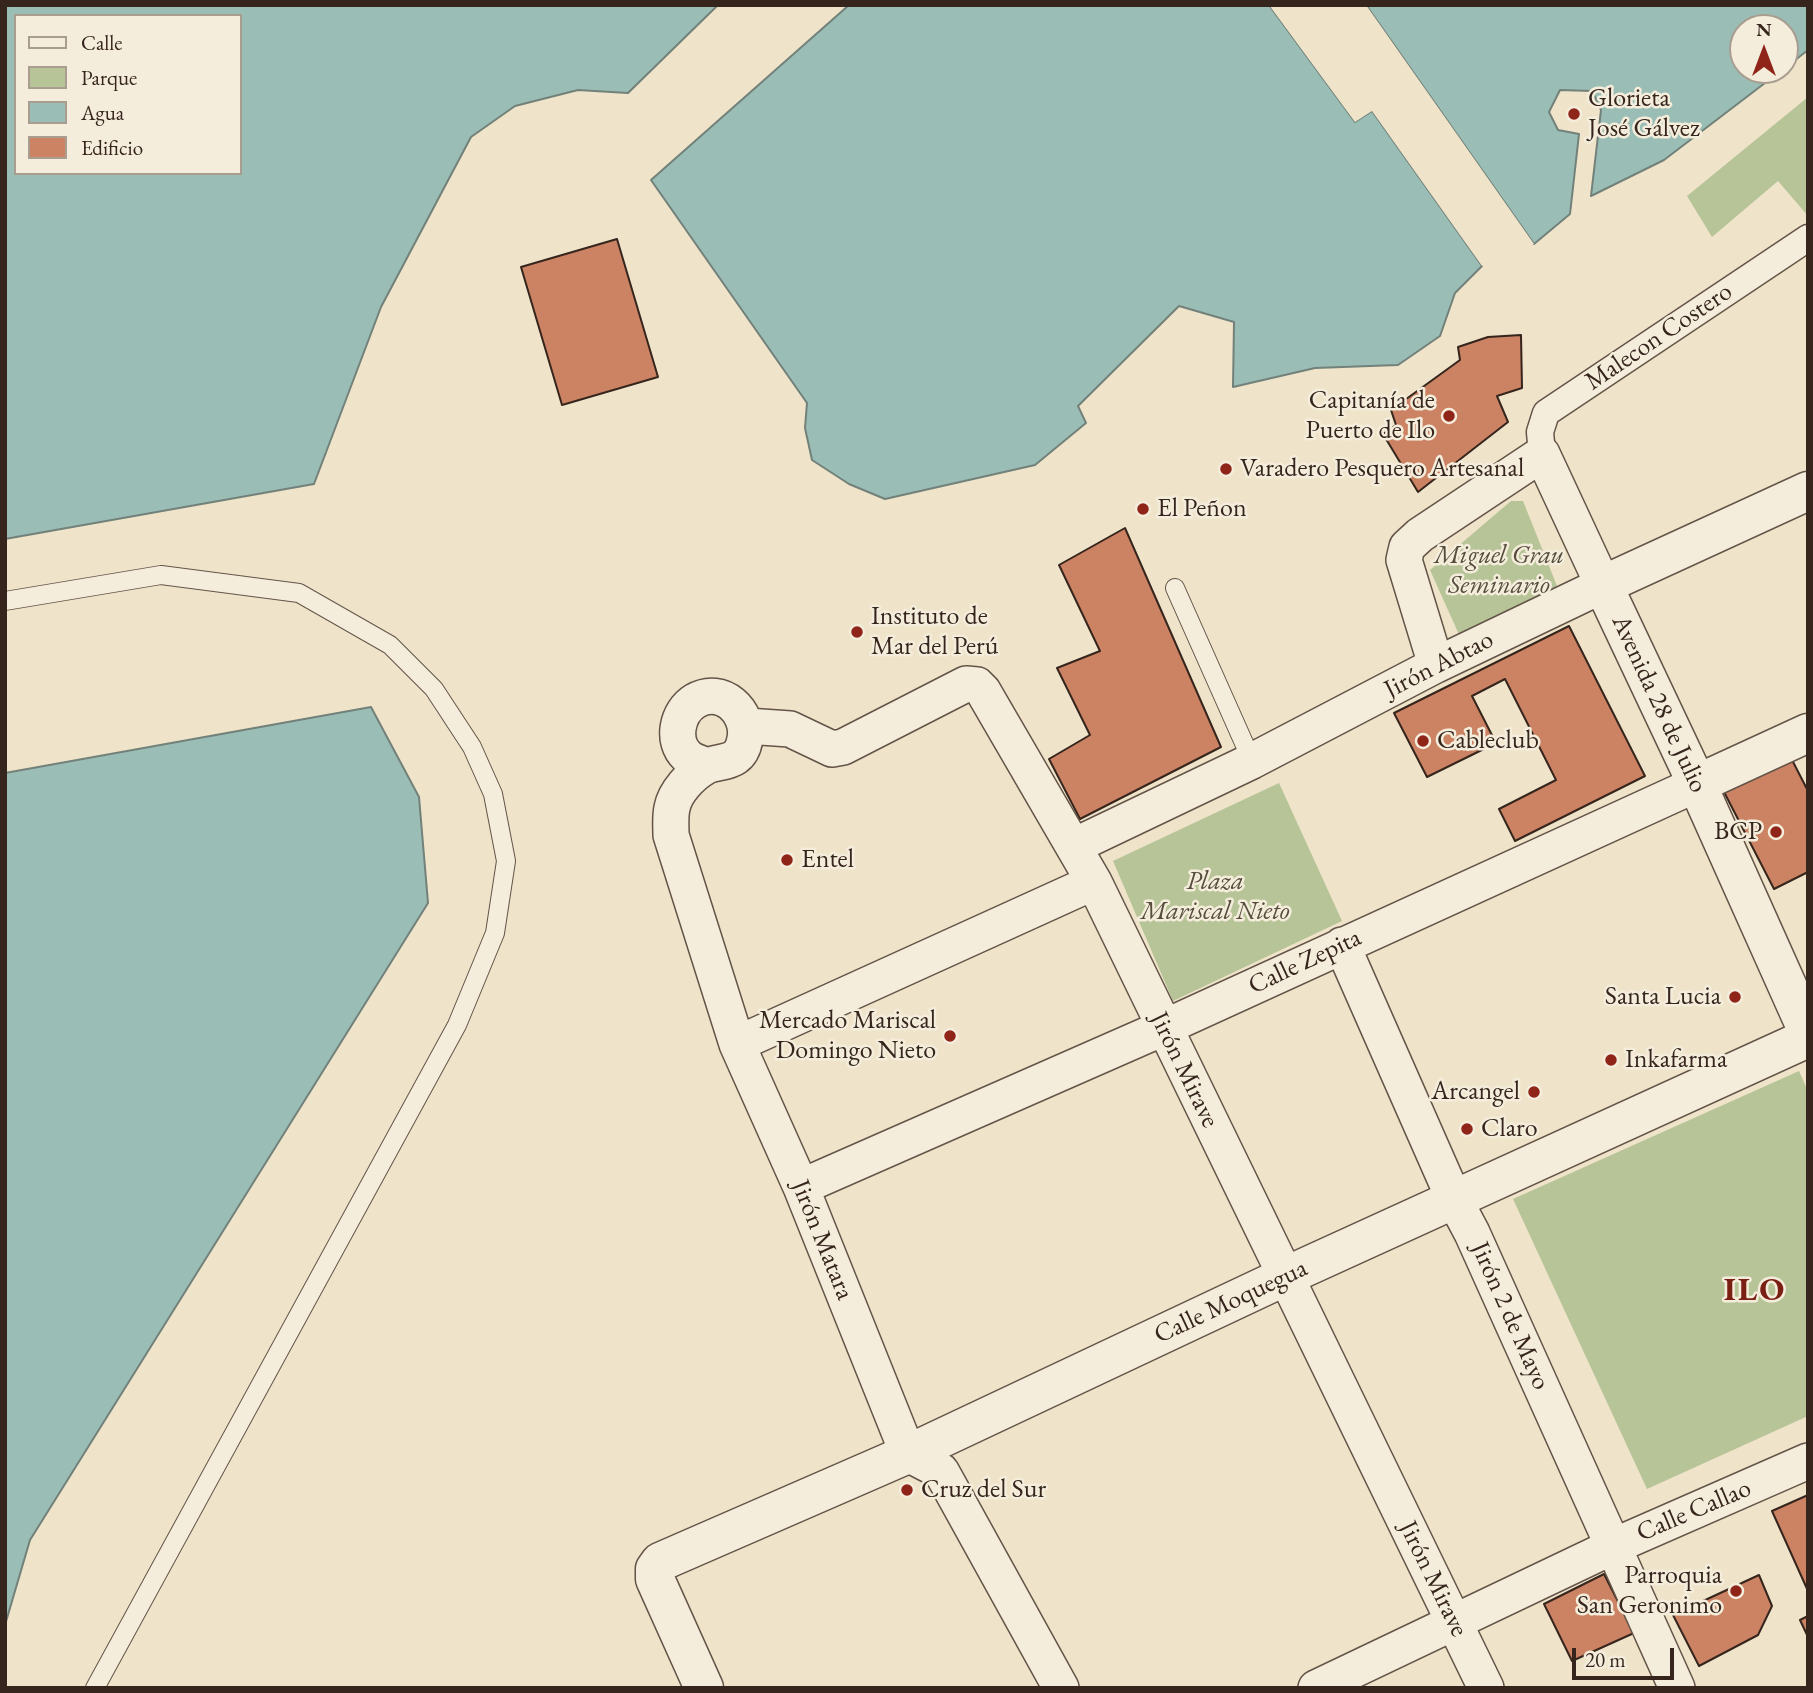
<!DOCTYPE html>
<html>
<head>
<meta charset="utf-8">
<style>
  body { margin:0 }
  #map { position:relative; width:1813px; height:1693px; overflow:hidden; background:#efe3c9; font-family:"EB Garamond",serif }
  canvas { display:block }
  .frame { position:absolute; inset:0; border:7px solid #36251d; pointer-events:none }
  .legend { position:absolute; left:14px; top:14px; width:228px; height:161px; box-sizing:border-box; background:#f5eddc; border:2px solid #a99d90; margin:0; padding:9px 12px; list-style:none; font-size:21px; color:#36251d }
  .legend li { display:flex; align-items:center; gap:14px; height:35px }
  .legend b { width:35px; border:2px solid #a99d90 }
  .north { position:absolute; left:1729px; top:14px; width:70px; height:70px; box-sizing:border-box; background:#f5eddc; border:2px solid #a99d90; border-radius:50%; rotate:0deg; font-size:19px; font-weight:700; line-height:28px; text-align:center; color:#36251d }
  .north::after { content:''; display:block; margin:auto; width:24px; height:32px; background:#8f2418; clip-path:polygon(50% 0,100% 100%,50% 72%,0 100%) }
  .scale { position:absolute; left:1572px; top:1648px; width:102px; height:32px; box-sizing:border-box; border:4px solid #36251d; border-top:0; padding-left:9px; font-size:21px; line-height:24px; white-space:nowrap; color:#36251d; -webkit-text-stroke:5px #f5eddc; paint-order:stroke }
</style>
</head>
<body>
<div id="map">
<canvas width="1813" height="1693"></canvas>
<div class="frame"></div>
<ul class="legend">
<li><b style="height:9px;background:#f5eddc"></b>Calle</li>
<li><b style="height:19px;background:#b7c498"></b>Parque</li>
<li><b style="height:19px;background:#9abeb6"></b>Agua</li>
<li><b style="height:19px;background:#cb8363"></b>Edificio</li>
</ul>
<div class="north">N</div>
<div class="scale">20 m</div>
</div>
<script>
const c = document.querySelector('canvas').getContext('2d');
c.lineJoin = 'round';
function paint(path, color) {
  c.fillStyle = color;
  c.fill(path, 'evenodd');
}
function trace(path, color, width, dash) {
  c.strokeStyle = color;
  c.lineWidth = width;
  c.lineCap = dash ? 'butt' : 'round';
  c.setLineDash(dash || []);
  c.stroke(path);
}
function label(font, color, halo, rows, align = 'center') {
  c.font = font + ' "EB Garamond",serif';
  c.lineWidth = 5;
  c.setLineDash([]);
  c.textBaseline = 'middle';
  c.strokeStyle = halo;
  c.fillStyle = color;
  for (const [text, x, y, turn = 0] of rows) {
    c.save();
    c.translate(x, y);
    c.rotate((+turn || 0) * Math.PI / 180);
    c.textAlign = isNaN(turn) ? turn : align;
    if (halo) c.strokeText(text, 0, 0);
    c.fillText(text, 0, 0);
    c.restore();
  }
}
paint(new Path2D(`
  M 1808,97 L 1808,216 L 1778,181 L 1712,237 L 1687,196 Z
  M 1511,501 L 1523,501 L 1557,586 L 1555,596 L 1461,639 L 1430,570 Z
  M 1279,783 L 1342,921 L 1173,1001 L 1113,861 Z
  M 1799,1071 L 1808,1091 L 1808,1416 L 1647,1489 L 1513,1199 Z`), '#b7c498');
const water = new Path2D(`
  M 5,5 L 718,5 L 628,93 L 578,90 L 515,106 L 471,137 L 381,307 L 314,484 L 5,539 ZM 16,16 L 240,16 L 240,173 L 16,173 Z
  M 849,5 L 1269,5 L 1355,122 L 1372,111 L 1482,266 L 1455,293 L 1440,336 L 1398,365 L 1315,368 L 1233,387 L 1234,322 L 1179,306 L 1078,406 L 1086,423 L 1035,465 L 885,499 L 849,484 L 812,460 L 805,428 L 807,403 L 651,180 Z
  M 1366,5 L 1808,5 L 1808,50 L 1785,68 L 1785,28 L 1743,28 L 1743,70 L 1782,70 L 1664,160 L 1591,196 L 1601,110 L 1592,91 L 1560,90 L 1549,112 L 1558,130 L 1579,134 L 1570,214 L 1534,244 Z
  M 371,707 L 419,797 L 428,903 L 30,1540 L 5,1625 L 5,773 Z`);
paint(water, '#9abeb6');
trace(water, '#728179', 2);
paint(new Path2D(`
  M 1269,5 L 1274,5 L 1356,117 L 1371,108 L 1375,109 L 1485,264 L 1482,266 L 1372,111 L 1355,122 Z
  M 1363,5 L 1366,5 L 1534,244 L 1531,245 Z`), '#efe3c9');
const building = new Path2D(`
  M 617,239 L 658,377 L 562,405 L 521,267 Z
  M 1521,335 L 1522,388 L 1497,396 L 1508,422 L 1418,492 L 1383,434 L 1396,425 L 1391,410 L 1460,360 L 1458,347 L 1488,337 Z
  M 1125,528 L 1221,747 L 1080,819 L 1049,759 L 1090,735 L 1057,668 L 1100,651 L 1059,565 Z
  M 1569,626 L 1645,776 L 1515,841 L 1499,809 L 1556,780 L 1505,679 L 1472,696 L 1496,743 L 1427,777 L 1394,713 Z
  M 1790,756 L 1808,791 L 1808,872 L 1774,889 L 1723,790 Z
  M 1808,1495 L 1808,1591 L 1772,1511 Z
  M 1604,1574 L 1634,1633 L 1572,1661 L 1544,1604 Z
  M 1759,1575 L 1772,1606 L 1758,1635 L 1699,1666 L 1673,1615 Z
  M 1808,1616 L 1808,1637 L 1800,1620 Z`);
paint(building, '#cb8363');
trace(building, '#36251d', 2);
const service = new Path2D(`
  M 1175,588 L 1252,761
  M 5,601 L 161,575 L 299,593 L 390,645 L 434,689 L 472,747 L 493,794 L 506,861 L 495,933 L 457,1025 L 95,1688`);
const pedestrian = new Path2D(`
  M 1542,454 L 1540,432 L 1546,413 L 1808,238`);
const minor = new Path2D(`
  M 747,726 L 790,729 L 832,749 L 843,747 L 966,684 L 977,685 L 983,691 L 1094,882 L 1486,1688
  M 706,766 C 701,763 692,761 687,756 C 671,741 677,712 695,701 C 722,685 750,712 745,739 C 740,767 720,759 705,767 C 691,775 675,792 672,808 C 670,817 671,826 671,835 L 737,1044 L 801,1187 L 908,1454 L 941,1471 L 1061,1688
  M 1074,846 L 1252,761 L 1436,665 L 1603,585 L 1542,454 L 1420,535 L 1407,547 L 1404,560 L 1436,665
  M 1342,945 L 1454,1199 L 1472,1233 L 1677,1688
  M 737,1044 L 1094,882
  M 801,1187 L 1163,1028 L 1697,784
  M 1316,1688 L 1614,1546 L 1808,1461`);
const tertiary = new Path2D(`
  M 1808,491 L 1603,585 L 1697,784 L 1808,1032
  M 1697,784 L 1808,733
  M 704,1688 L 655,1579 L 655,1569 L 660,1562 L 908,1454 L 1286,1276 L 1808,1038`);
trace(service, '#645448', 20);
trace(pedestrian, '#645448', 29);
trace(minor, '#645448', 38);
trace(tertiary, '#645448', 41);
trace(service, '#f5eddc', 18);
trace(pedestrian, '#f5eddc', 26);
trace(minor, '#f5eddc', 35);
trace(tertiary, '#f5eddc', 38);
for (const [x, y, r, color] of [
  [1574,114,7,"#8f2418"],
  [1449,416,7,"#8f2418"],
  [1226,469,7,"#8f2418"],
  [1143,509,7,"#8f2418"],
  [857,632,7,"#8f2418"],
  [1423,741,7,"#8f2418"],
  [1776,832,7,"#8f2418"],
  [787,860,7,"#8f2418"],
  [1735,997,7,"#8f2418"],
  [950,1036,7,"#8f2418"],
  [1611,1060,7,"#8f2418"],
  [1534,1092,7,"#8f2418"],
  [1467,1129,7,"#8f2418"],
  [907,1490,7,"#8f2418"],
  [1736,1591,7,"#8f2418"]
]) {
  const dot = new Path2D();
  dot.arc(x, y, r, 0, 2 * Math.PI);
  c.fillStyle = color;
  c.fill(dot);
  trace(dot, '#f5eddc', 2.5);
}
label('26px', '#36251d', '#f5eddc', [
  ["Glorieta",1588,99],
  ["José Gálvez",1588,129],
  ["Capitanía de",1435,401,"right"],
  ["Puerto de Ilo",1435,431,"right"],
  ["Varadero Pesquero Artesanal",1240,469],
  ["El Peñon",1157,509],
  ["Instituto de",871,617],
  ["Mar del Perú",871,647],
  ["Cableclub",1437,741],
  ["BCP",1762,832,"right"],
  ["Entel",801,860],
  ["Santa Lucia",1721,997,"right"],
  ["Mercado Mariscal",936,1021,"right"],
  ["Domingo Nieto",936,1051,"right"],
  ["Inkafarma",1625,1060],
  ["Arcangel",1520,1092,"right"],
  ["Claro",1481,1129],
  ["Cruz del Sur",921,1490],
  ["Parroquia",1722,1576,"right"],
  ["San Geronimo",1722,1606,"right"]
], 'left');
label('26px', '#36251d', '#f5eddc', [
  ["Malecon Costero",1659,337,-34],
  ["Jirón Abtao",1439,665,-27],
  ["Avenida 28 de Julio",1659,704,65],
  ["Calle Zepita",1305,962,-25],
  ["Jirón Mirave",1184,1070,64],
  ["Jirón Matara",822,1240,68],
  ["Calle Moquegua",1231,1302,-25],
  ["Jirón 2 de Mayo",1510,1316,66],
  ["Calle Callao",1694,1511,-23],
  ["Jirón Mirave",1433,1579,64]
]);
label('italic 26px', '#564d3c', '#f5eddc', [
  ["Miguel Grau",1499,556],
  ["Seminario",1499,586],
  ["Plaza",1215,882],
  ["Mariscal Nieto",1215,912]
]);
c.letterSpacing = '2px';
label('bold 33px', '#7a1f14', '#f5eddc', [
  ["ILO",1755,1291]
]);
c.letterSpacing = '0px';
</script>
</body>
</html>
